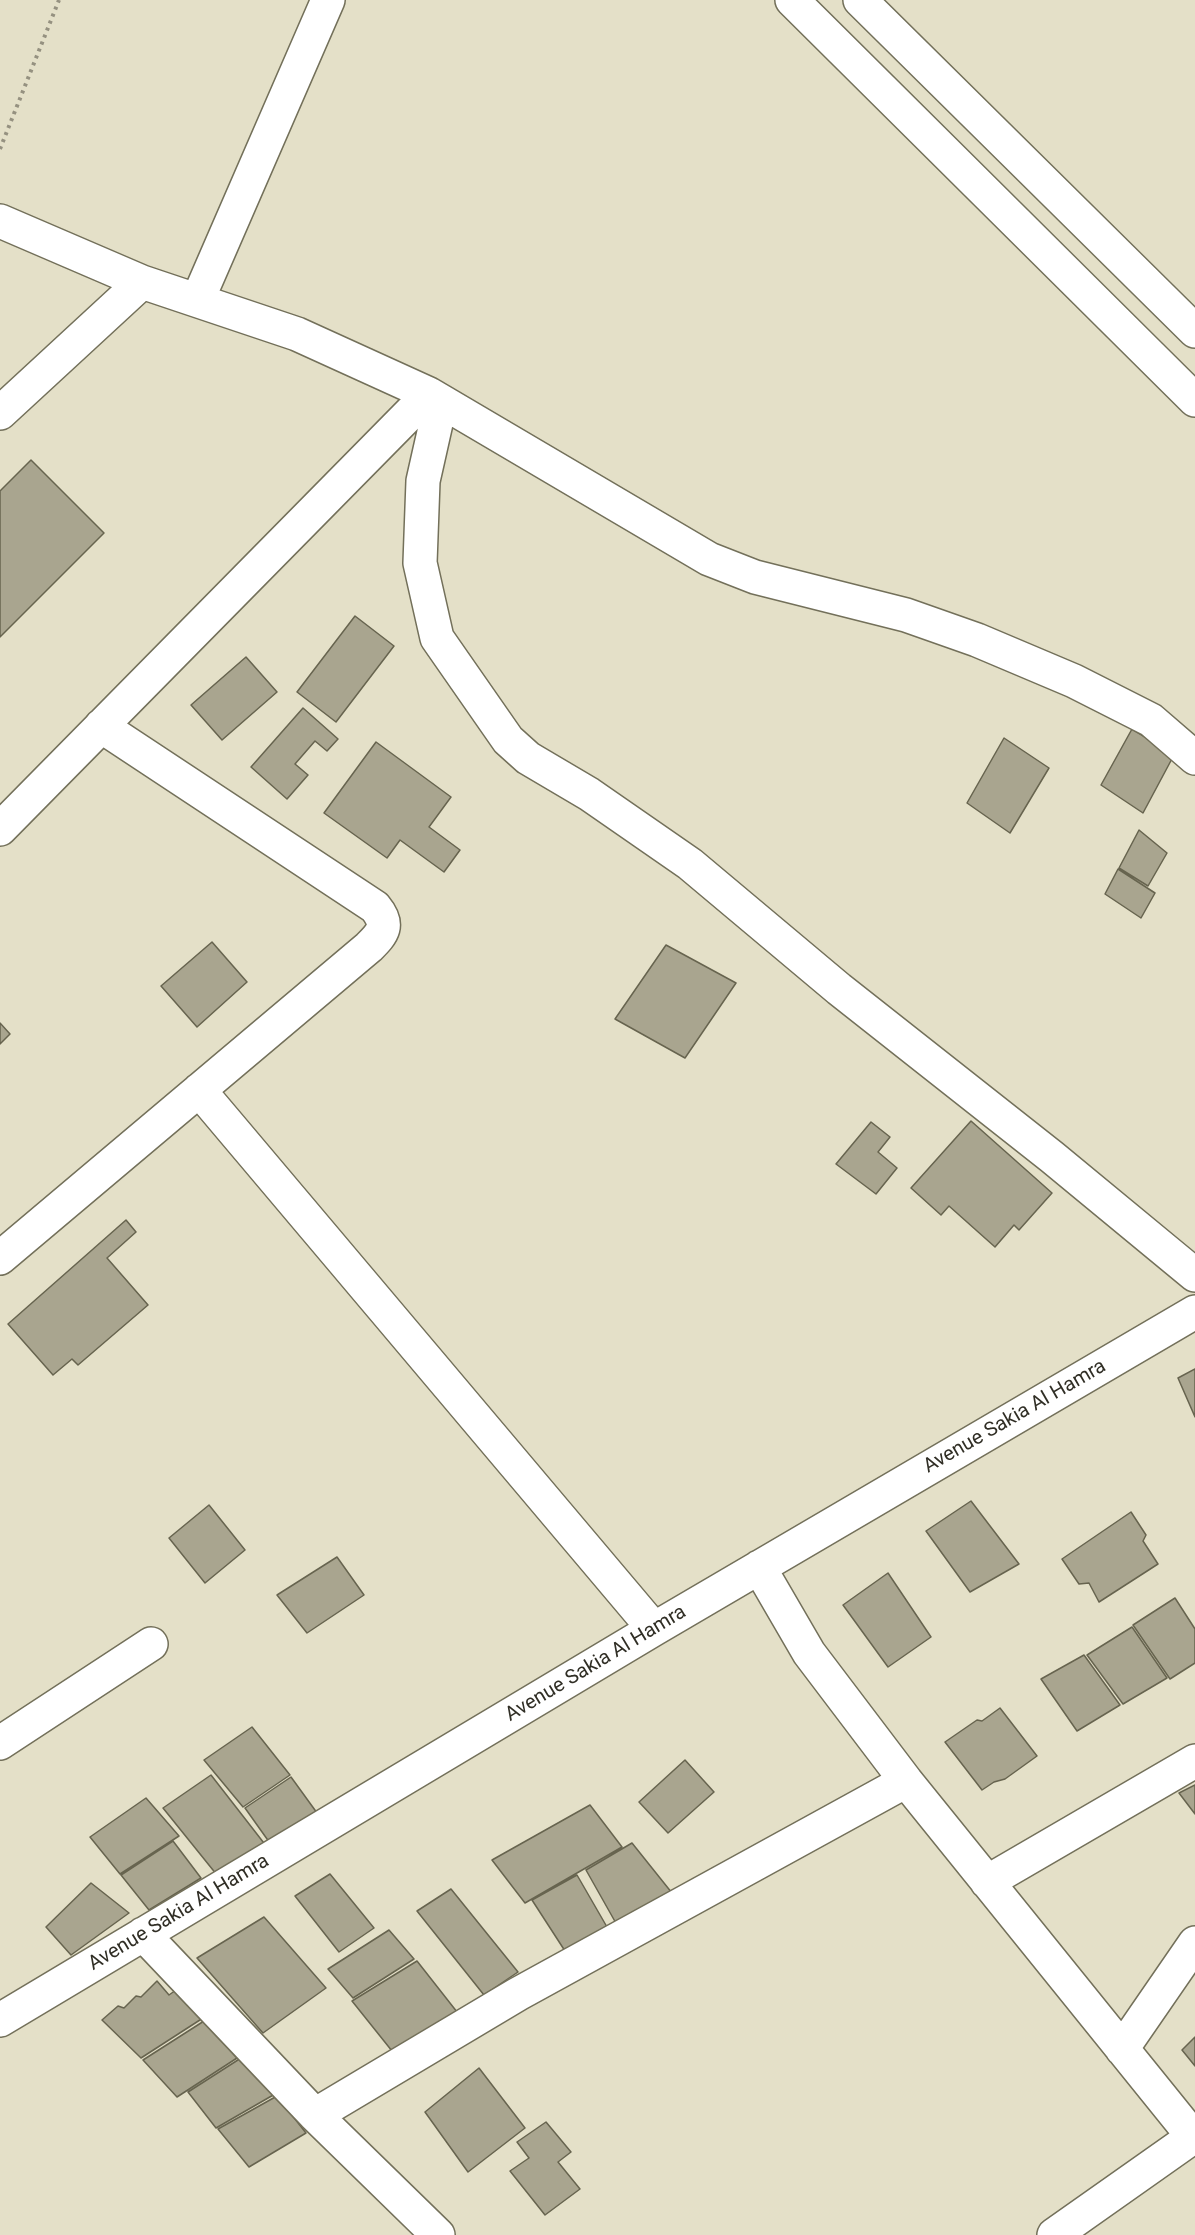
<!DOCTYPE html>
<html>
<head>
<meta charset="utf-8">
<style>
  body { margin:0 }
  canvas { display:block; background:#e4e0c8 }
</style>
</head>
<body>
<canvas width="1195" height="2235"></canvas>
<script>
const c = document.querySelector('canvas').getContext('2d');
c.lineJoin = 'round';
function paint(path, color) {
  c.fillStyle = color;
  c.fill(path, 'evenodd');
}
function trace(path, color, width, dash) {
  c.strokeStyle = color;
  c.lineWidth = width;
  c.lineCap = dash ? 'butt' : 'round';
  c.setLineDash(dash || []);
  c.stroke(path);
}
function label(font, color, halo, rows, align = 'center') {
  c.font = font + ' Roboto,sans-serif';
  c.lineWidth = 4.5;
  c.setLineDash([]);
  c.textBaseline = 'middle';
  c.strokeStyle = halo;
  c.fillStyle = color;
  for (const [text, x, y, turn = 0] of rows) {
    c.save();
    c.translate(x, y);
    c.rotate((+turn || 0) * Math.PI / 180);
    c.textAlign = isNaN(turn) ? turn : align;
    if (halo) c.strokeText(text, 0, 0);
    c.fillText(text, 0, 0);
    c.restore();
  }
}
const building = new Path2D(`
  M 31,460 L 104,533 L 0,637 L 0,491 Z
  M 355,616 L 394,646 L 336,722 L 297,692 Z
  M 246,657 L 277,692 L 222,740 L 191,705 Z
  M 303,708 L 338,739 L 327,751 L 315,741 L 295,764 L 308,775 L 287,799 L 251,767 Z
  M 1132,729 L 1174,755 L 1143,813 L 1101,785 Z
  M 1004,738 L 1049,768 L 1010,833 L 967,803 Z
  M 376,742 L 451,797 L 429,827 L 460,850 L 444,872 L 400,840 L 387,858 L 324,813 Z
  M 1139,830 L 1167,853 L 1148,886 L 1119,868 Z
  M 1118,869 L 1155,893 L 1141,918 L 1105,894 Z
  M 212,942 L 247,982 L 197,1027 L 161,986 Z
  M 666,945 L 736,983 L 685,1058 L 615,1019 Z
  M 0,1023 L 10,1034 L 0,1044 Z
  M 971,1121 L 1052,1193 L 1019,1230 L 1014,1225 L 995,1247 L 949,1206 L 941,1215 L 911,1188 Z
  M 871,1122 L 890,1137 L 878,1152 L 897,1168 L 876,1194 L 836,1164 Z
  M 126,1220 L 136,1232 L 107,1258 L 148,1305 L 78,1365 L 72,1359 L 53,1375 L 8,1324 Z
  M 1195,1369 L 1195,1417 L 1178,1378 Z
  M 971,1501 L 1019,1564 L 970,1592 L 926,1531 Z
  M 209,1505 L 245,1550 L 205,1583 L 169,1538 Z
  M 1131,1512 L 1146,1535 L 1143,1541 L 1158,1564 L 1099,1602 L 1089,1583 L 1079,1584 L 1062,1559 Z
  M 337,1557 L 364,1595 L 307,1633 L 277,1595 Z
  M 888,1573 L 931,1637 L 888,1667 L 843,1605 Z
  M 1175,1598 L 1195,1629 L 1195,1663 L 1170,1679 L 1133,1625 Z
  M 1132,1627 L 1167,1678 L 1123,1704 L 1087,1655 Z
  M 1084,1655 L 1120,1705 L 1077,1731 L 1041,1679 Z
  M 1000,1708 L 1037,1756 L 1005,1779 L 994,1782 L 982,1790 L 945,1742 L 977,1720 L 982,1721 Z
  M 252,1727 L 290,1775 L 243,1807 L 204,1760 Z
  M 685,1760 L 714,1792 L 668,1833 L 639,1802 Z
  M 211,1775 L 267,1847 L 221,1880 L 163,1808 Z
  M 291,1777 L 320,1817 L 272,1846 L 245,1808 Z
  M 1195,1785 L 1195,1814 L 1179,1793 Z
  M 146,1798 L 179,1836 L 120,1874 L 90,1837 Z
  M 590,1805 L 622,1847 L 525,1903 L 492,1860 Z
  M 173,1841 L 201,1878 L 149,1910 L 121,1875 Z
  M 632,1843 L 672,1893 L 617,1925 L 586,1870 Z
  M 330,1874 L 374,1928 L 339,1952 L 295,1896 Z
  M 577,1875 L 607,1927 L 565,1951 L 532,1900 Z
  M 91,1883 L 129,1913 L 71,1955 L 46,1927 Z
  M 451,1889 L 518,1972 L 484,1995 L 417,1911 Z
  M 264,1917 L 326,1988 L 263,2033 L 197,1958 Z
  M 389,1930 L 414,1959 L 353,1998 L 328,1969 Z
  M 417,1961 L 461,2017 L 396,2056 L 352,2001 Z
  M 157,1981 L 169,1995 L 176,1990 L 203,2018 L 141,2058 L 102,2020 L 118,2006 L 124,2008 L 136,1996 L 141,1997 Z
  M 204,2021 L 237,2058 L 177,2097 L 143,2060 Z
  M 1195,2037 L 1195,2066 L 1182,2050 Z
  M 241,2058 L 275,2094 L 216,2128 L 188,2092 Z
  M 479,2068 L 525,2128 L 468,2172 L 425,2112 Z
  M 277,2096 L 306,2133 L 249,2167 L 218,2129 Z
  M 546,2122 L 571,2152 L 558,2162 L 580,2189 L 545,2215 L 510,2171 L 529,2158 L 517,2142 Z`);
paint(building, '#a9a58f');
trace(building, '#67644f', 1.5);
const minor = new Path2D(`
  M 792,0 L 1195,400
  M 860,0 L 1195,331
  M 0,221 L 142,282 L 297,334 L 429,394 L 709,559 L 755,577 L 906,615 L 977,640 L 1074,681 L 1151,720 L 1195,758
  M 198,299 L 328,0
  M 441,401 L 423,481 L 420,563 L 437,638 L 508,740 L 528,758 L 589,794 L 690,864 L 839,989 L 1052,1157 L 1195,1275
  M 0,413 L 142,282
  M 0,829 L 429,394
  M 199,1090 L 654,1629
  M 0,1258 L 369,947 C 383,933 390,925 375,907 L 101,726
  M 759,1567 L 809,1653 L 906,1781 L 1195,2139
  M 0,1743 L 151,1644
  M 987,1882 L 1195,1761
  M 143,1934 L 315,2115 L 438,2235
  M 0,2020 L 654,1629 L 1195,1312
  M 1122,2049 L 1195,1943
  M 315,2115 L 518,1994 L 906,1781
  M 1054,2235 L 1193,2137`);
trace(minor, '#73705a', 36);
trace(new Path2D(`
  M 0,149 L 59,0`), '#959180', 4, [3, 4.5]);
trace(minor, '#fff', 33);
label('20px', '#302e25', '#fff', [
  ["Avenue Sakia Al Hamra",1015,1417,-30],
  ["Avenue Sakia Al Hamra",596,1664,-31],
  ["Avenue Sakia Al Hamra",179,1913,-31]
]);
</script>
</body>
</html>
